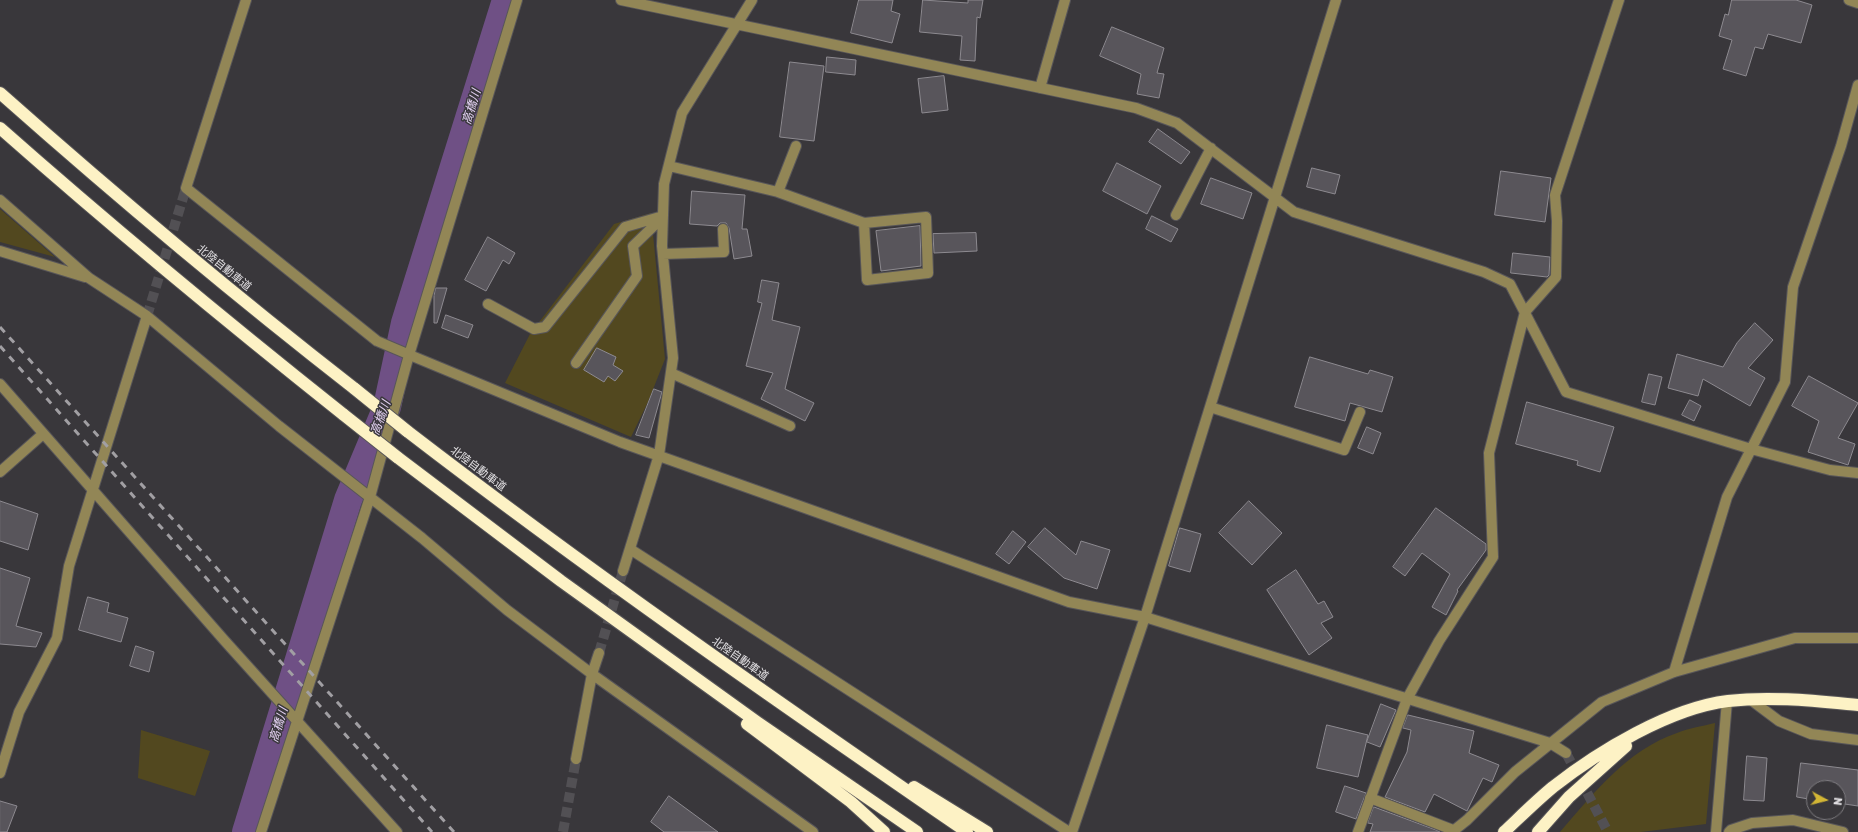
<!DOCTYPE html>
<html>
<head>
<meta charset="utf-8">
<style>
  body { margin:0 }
  #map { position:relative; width:1858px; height:832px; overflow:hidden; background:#39373b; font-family:Rubik,sans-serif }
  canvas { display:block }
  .north { position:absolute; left:1806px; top:780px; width:40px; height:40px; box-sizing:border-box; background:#39373b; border:1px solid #7d7b7f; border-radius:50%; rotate:97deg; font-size:11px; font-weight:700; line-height:16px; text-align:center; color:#e3e1e4 }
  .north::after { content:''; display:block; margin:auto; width:14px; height:18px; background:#d3b635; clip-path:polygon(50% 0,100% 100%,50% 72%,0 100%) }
</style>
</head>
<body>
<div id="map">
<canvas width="1858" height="832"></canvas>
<div class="north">N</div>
</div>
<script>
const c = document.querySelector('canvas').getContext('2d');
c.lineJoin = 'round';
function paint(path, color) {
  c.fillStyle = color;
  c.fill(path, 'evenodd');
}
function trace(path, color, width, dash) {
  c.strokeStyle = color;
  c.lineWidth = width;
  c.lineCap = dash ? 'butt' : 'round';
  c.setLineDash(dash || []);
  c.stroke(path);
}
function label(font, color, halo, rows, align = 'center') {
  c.font = font + ' Rubik,"Noto Sans JP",sans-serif';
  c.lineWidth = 3;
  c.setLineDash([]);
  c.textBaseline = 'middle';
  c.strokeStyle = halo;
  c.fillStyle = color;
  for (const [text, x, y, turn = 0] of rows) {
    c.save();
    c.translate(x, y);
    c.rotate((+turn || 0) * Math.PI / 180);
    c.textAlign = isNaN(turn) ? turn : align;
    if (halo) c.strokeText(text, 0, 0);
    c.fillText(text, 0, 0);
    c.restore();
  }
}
paint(new Path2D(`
  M 0,209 L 55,257 L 0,242 Z
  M 651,213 L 665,359 L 648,402 L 631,437 L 505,383 L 530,334 L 614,224 Z
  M 1715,723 L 1706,824 L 1641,832 L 1560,832 C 1593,794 1627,750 1677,733 C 1689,728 1703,726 1715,723 Z
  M 141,730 L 210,751 L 195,796 L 138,778 Z`), '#52481f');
trace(new Path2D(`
  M 246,832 L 348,500 L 387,407 L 405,323 L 506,0`), '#6f5085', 28);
const building = new Path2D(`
  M 859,0 L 893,0 L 891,11 L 900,14 L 892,43 L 851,33 Z
  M 923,0 L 968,3 L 968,0 L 983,0 L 980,18 L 977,17 L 975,61 L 960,60 L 962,36 L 920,32 Z
  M 1732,0 L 1796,0 L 1812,5 L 1801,43 L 1768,34 L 1763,49 L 1755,47 L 1746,76 L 1723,69 L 1732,40 L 1719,36 L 1725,14 L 1728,15 Z
  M 1112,27 L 1164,48 L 1157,73 L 1164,74 L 1159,98 L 1137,94 L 1141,74 L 1100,56 Z
  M 827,57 L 856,60 L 855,75 L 826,72 Z
  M 790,62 L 824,66 L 814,141 L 780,137 Z
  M 944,76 L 948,110 L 922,113 L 918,79 Z
  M 1158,129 L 1190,152 L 1181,164 L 1149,142 Z
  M 1117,163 L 1161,186 L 1147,214 L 1103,191 Z
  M 1312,168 L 1340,175 L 1335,194 L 1307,187 Z
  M 1501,171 L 1551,178 L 1545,222 L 1495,215 Z
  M 1211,178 L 1252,193 L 1243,219 L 1201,204 Z
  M 692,191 L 745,195 L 742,229 L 747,229 L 752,256 L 734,259 L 729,228 L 726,223 L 720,223 L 717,226 L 690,224 Z
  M 1152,216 L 1178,229 L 1171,242 L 1146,229 Z
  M 920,226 L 921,266 L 881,271 L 876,231 Z
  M 976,233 L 977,251 L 934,253 L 933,234 Z
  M 488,237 L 515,253 L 509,264 L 503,260 L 486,291 L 465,280 Z
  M 1513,253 L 1550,257 L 1549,275 L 1547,277 L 1511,273 Z
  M 762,280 L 779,283 L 772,320 L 800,327 L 785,389 L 814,403 L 805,421 L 761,399 L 773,373 L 746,366 L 762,303 L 758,302 Z
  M 436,288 L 447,288 L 437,323 L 434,323 L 434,296 Z
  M 446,315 L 473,325 L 468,338 L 442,328 Z
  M 1755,323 L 1773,340 L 1748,368 L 1765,378 L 1750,406 L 1703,379 L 1698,396 L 1668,388 L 1677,354 L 1723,367 L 1737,343 Z
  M 597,348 L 616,357 L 613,365 L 623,371 L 615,381 L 608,376 L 604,382 L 584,370 Z
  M 1310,357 L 1368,374 L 1370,370 L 1393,377 L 1382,412 L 1350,403 L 1345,421 L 1295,407 Z
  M 1649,374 L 1662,377 L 1655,405 L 1642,402 Z
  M 1809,376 L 1858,403 L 1838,438 L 1855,444 L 1848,465 L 1808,452 L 1819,421 L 1792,406 Z
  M 654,389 L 662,392 L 649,438 L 636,435 Z
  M 1690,400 L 1701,406 L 1694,421 L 1682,415 Z
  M 1527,402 L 1614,427 L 1600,472 L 1577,465 L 1578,461 L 1516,444 Z
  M 1367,427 L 1381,433 L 1373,454 L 1358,448 Z
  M 0,501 L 38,514 L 28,550 L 0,541 Z
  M 1249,501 L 1282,533 L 1252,565 L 1219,533 Z
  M 1436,508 L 1486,544 L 1486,550 L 1457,590 L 1458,591 L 1446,615 L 1432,607 L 1450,574 L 1422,553 L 1405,576 L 1393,567 Z
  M 1045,528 L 1076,555 L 1081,541 L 1110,550 L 1097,589 L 1064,578 L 1028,547 Z
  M 1180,528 L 1201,534 L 1190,572 L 1169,566 Z
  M 1013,531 L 1026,542 L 1009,564 L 996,554 Z
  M 0,568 L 30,578 L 16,626 L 42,633 L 36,647 L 0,644 Z
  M 1296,570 L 1318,604 L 1324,601 L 1333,617 L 1321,623 L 1332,638 L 1309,655 L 1267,590 Z
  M 88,597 L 109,603 L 107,612 L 128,618 L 121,642 L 79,630 Z
  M 136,646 L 154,652 L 149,672 L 130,666 Z
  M 1381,704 L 1396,710 L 1380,747 L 1367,742 Z
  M 1408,715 L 1474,731 L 1469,753 L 1499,765 L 1492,782 L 1483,778 L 1467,811 L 1434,794 L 1425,812 L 1385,797 L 1407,752 L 1411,730 L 1403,728 Z
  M 1327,725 L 1368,735 L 1358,777 L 1317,768 Z
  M 1747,756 L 1767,758 L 1764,801 L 1744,800 Z
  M 1801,763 L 1858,770 L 1858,806 L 1838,803 L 1838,788 L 1814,788 L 1814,800 L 1797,797 Z
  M 1345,786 L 1366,793 L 1356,819 L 1336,812 Z
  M 669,796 L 718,832 L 664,832 L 651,822 Z
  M 0,801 L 17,806 L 7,832 L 0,832 Z
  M 1374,807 L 1436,830 L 1440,832 L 1370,832 L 1373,824 L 1368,823 Z`);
paint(building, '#58555b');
trace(building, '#8d8a90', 1);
trace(new Path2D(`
  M 147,316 L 186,188
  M 599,653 L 623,571
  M 1566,753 L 1608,832
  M 563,832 L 576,759`), '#525054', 10, [10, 5]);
const minor = new Path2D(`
  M 246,0 L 186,188 L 377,341 L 417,358 L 620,442 L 1069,602 L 1145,617 L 1550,743 L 1566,753
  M 621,0 L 1136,108 L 1177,123 L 1294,212 L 1484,272 L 1510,284 L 1566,392 L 1751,449 L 1830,470 L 1858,473
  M 1849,0 L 1858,3
  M 1040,88 L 1065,0
  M 669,166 L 778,192 L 796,146
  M 778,192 L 864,223 L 926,217 L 928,273 L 867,280 L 864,223
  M 0,200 L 89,278 L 147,316 L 279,426 L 422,538 L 507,610 L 592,674 L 813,832
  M 1176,215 L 1211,148
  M 0,251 L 85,277
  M 663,254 L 724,252 L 723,229
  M 488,304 L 534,329 L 545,327 L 625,227 L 663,216
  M 576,363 L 637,276 L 633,246 L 662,218
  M 671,373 L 790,426
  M 0,384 L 224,640 L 397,832
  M 1210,407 L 1344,450 L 1360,412
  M 0,472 L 43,434
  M 630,549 L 1069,832
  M 623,571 L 659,455 L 673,358 L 662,246 L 664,184 L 682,113 L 752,0
  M 1674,672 L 1727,497 L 1785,382 L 1793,287 L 1841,146 L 1858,85
  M 1751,700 L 1779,721 L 1811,734 L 1858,740
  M 576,759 L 592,674 L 599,653
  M 0,773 L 19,712 L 57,638 L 69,566 L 147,316
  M 1370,798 L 1453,830
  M 261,832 L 370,497 L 409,355 L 517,0
  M 1072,832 L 1145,617 L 1336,0
  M 1358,832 L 1407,699 L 1439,641 L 1493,557 L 1489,453 L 1525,312 L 1556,277 L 1557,221 L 1555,195 L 1619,0
  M 1452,832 L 1467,820 L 1515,772 L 1602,702 L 1674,672 L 1795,638 L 1858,638
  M 1716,832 L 1727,701
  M 1729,832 L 1731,830 L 1752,823 L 1793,820 L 1843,832`);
const highway = new Path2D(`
  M 0,93 C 115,195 233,294 355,389
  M 0,128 C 112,227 227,322 344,415
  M 407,431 C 589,571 778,702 967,832
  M 397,457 L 561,581 L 757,722 L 917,832
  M 747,724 L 851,802 L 884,832
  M 914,787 L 987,832
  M 1504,832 C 1520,817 1536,801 1553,787 C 1599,751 1670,708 1728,701 C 1771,696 1815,701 1858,705
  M 1538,832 L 1569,797 L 1626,746`);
trace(minor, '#585659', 12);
trace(highway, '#585659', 14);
trace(minor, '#928656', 10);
trace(highway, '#fdf2c5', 12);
trace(new Path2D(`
  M 0,327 L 454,832
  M 0,346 L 432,832`), '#a19fa3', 3, [7, 7]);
const highwayBridge = new Path2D(`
  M 355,389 L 407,431
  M 344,415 L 397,457`);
trace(highwayBridge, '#585659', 14, []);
trace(highwayBridge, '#fdf2c5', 12);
label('11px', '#e3e1e4', '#39373b', [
  ["北陸自動車道",224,268,39],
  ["北陸自動車道",478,469,37],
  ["北陸自動車道",740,659,35]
]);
label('italic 12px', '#e5d3f4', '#39373b', [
  ["高橋川",472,107,-73],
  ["高橋川",381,418,-70],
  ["高橋川",279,725,-73]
]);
</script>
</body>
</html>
